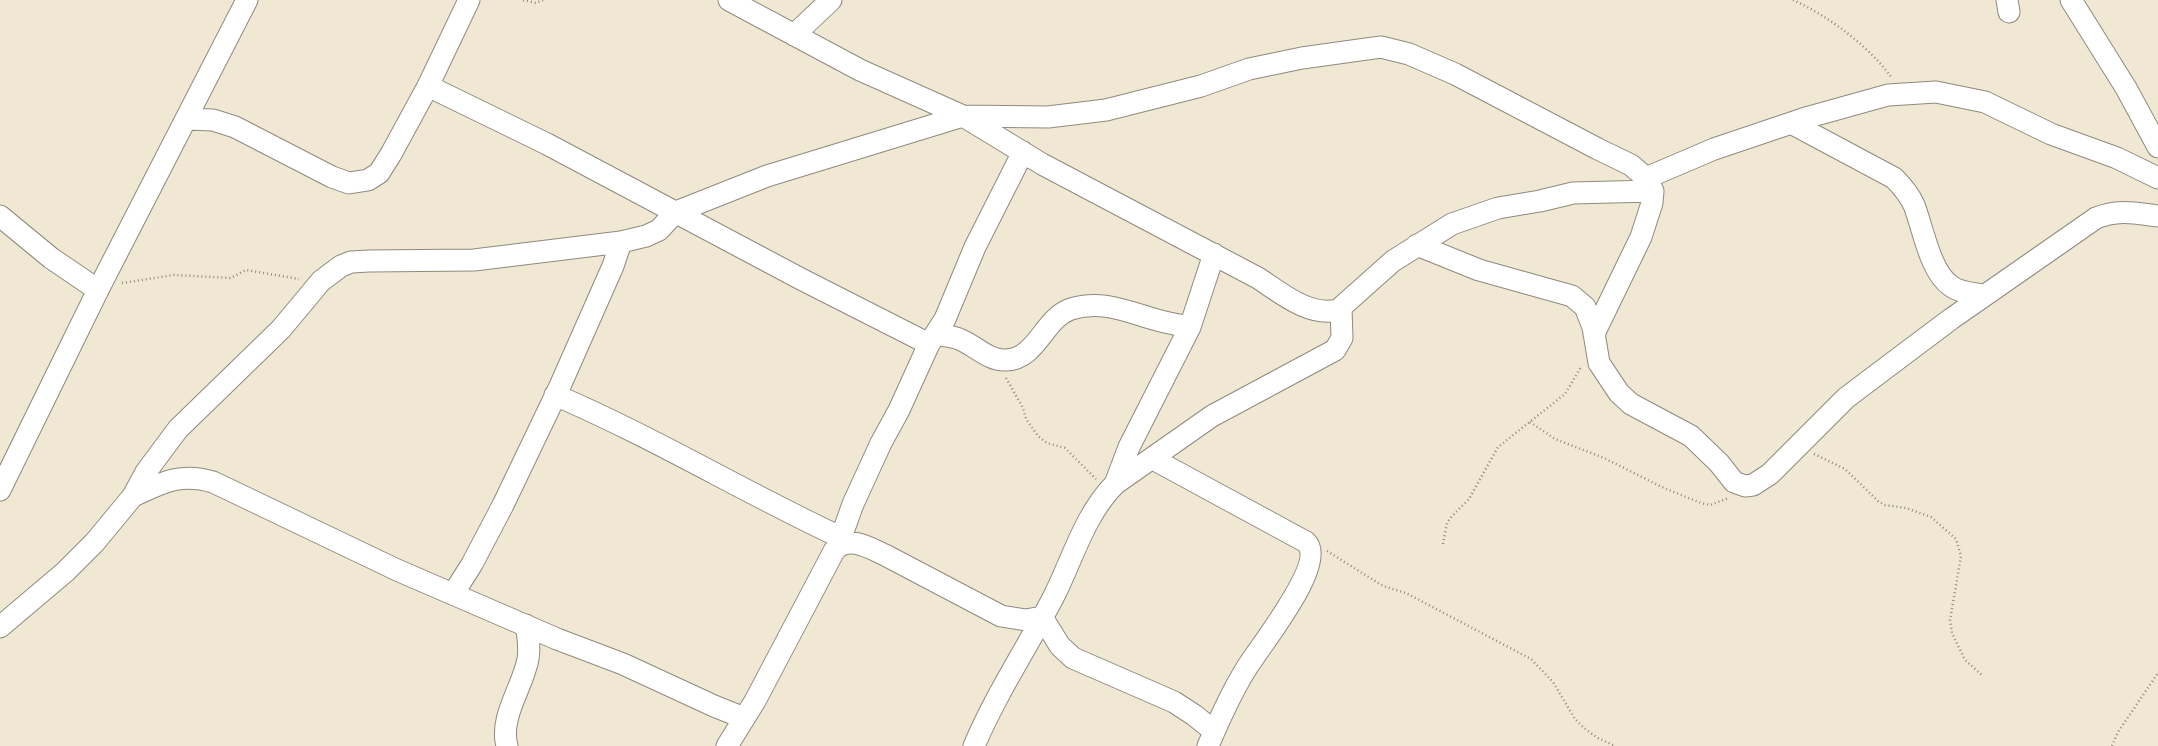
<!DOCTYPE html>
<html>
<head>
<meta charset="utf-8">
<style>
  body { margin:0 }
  canvas { display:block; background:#f0e8d2 }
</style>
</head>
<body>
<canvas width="2158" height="746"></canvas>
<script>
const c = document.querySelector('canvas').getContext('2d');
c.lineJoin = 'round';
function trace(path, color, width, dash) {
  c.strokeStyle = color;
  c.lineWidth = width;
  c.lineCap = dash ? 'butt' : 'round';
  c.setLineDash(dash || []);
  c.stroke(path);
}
const minor = new Path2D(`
  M 729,0 L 860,70 L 963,116 L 1042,164 L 1258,278 C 1281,293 1309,317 1338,310 L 1393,261 L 1452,224 L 1498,208 L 1540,201 L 1573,193 L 1653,191
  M 2007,0 L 2009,12
  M 2071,0 L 2126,88 L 2158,147
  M 794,35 L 831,0
  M 428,86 L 547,144 L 801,279 L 929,344
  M 186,119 L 213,120 L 235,127 L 332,177 L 349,183 L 368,180 L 379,173 L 391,154 L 428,86 L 469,0
  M 1791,123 L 1894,178 C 1902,186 1909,194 1914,205 C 1923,228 1930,272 1951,286 C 1960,293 1973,293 1984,295
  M 1646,178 L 1714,149 L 1809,117 L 1888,95 L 1936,92 L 1985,102 L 2051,134 L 2117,158 L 2158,178
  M 0,216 L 51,258 L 98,290
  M 1417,245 L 1479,270 L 1572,296 L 1585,307 L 1593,327 L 1599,363 L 1619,393 L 1631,404 L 1691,436 L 1719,463 L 1734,482 L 1745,486 L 1753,485 L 1770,474 L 1846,398 L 1903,355 L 1951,319 L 2096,218 C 2119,209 2134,213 2158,216
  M 936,334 C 943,336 952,336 959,339 C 975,345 988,361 1006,360 C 1037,359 1044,318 1071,309 C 1102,299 1128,312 1157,320 C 1167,323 1179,325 1190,327
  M 555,395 C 653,437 744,492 840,537
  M 1153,459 L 1306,542 C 1328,563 1259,647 1246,669 C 1231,693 1219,720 1208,746
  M 1115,484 L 1129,447 L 1190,327 L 1214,254
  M 0,490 L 98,290 L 247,0
  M 133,496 C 162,483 180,472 213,482 L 397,570 L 557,639 L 623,664 L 714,706 L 744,718
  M 838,546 L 853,504 L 881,443 L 899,410 L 929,344 L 945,319 L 975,247 L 1023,152
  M 453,594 L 472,564 L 503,505 L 560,386 L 613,266 L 621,242
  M 0,627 L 65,572 L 95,542 L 133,496 L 146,472 L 178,429 L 281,329 L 321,281 L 341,266 L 351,262 L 369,261 L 474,260 L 621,242 L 646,236 L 659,230 L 669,219 L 681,210 L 767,176 L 963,116 L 1048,117 L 1106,110 L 1201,86 L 1249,69 L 1302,58 L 1381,47 L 1409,54 L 1455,74 L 1598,149 L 1631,165 L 1646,178 L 1653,191 L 1652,203 L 1641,237 L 1594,334
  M 507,746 C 499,717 523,687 528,659 C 530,647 528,637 526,625
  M 727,746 L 755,701 L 834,551 C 847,534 870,548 885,555 L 1001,616 L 1026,620 L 1042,617 L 1060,646 L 1073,658 L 1174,702 L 1194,715 L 1214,731
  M 974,746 C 996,694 1028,646 1054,596 C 1073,558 1085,514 1115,484 L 1212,416 L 1335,350 L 1342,338 L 1341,308`);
trace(minor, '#8e8a7e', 23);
trace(new Path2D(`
  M 523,0 L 536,3 L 543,0
  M 1793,0 C 1827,15 1870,47 1891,77
  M 122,283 L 174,275 L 231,278 L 246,270 L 299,279
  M 1006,378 L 1023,408 L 1026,419 L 1038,436 L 1047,443 L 1065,448 L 1096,479
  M 1530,422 L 1555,439 L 1604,458 L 1664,488 L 1701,503 L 1710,505 L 1729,498
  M 1814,454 L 1845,469 L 1878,501 L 1885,505 L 1906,508 L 1931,517 L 1956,539 L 1961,556 L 1950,620 L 1952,633 L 1965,660 L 1983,676
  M 1443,544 L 1447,523 L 1452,516 L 1469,499 L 1498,447 L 1565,394 L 1581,367
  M 1327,551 L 1383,586 L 1406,593 L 1531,659 L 1553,682 L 1575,719 L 1583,727 L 1596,737 L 1615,746
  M 2112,746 L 2118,732 L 2158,673`), '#8e8a7e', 2.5, [1, 3]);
trace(minor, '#fff', 21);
</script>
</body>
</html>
